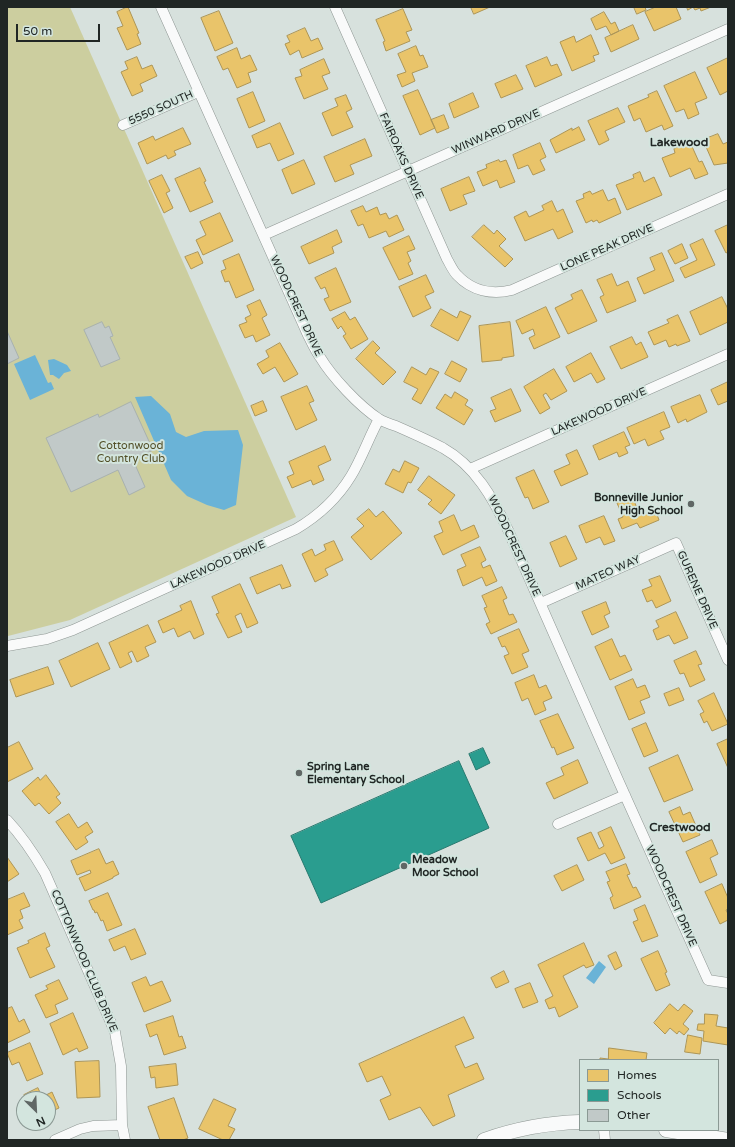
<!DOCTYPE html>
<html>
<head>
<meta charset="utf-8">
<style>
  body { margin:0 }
  #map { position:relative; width:735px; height:1147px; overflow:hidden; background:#d7e1dd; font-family:"Varela Round",sans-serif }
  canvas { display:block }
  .frame { position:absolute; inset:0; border:8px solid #202624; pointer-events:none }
  .legend { position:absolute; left:579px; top:1059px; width:140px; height:72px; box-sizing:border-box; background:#d3e5de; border:1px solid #8b9994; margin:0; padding:5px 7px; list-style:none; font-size:12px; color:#202624 }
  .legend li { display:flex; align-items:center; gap:8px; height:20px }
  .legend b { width:20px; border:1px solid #8b9994 }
  .north { position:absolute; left:16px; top:1091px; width:40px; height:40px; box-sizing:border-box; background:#d3e5de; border:1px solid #8b9994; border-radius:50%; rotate:156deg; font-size:11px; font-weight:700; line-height:16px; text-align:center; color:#202624 }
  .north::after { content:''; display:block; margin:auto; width:14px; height:18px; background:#606765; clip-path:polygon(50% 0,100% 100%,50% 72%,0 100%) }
  .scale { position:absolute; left:16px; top:24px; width:84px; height:18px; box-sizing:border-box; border:2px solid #202624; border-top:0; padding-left:5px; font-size:12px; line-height:14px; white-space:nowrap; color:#202624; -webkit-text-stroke:3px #d3e5de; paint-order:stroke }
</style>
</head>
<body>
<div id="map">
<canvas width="735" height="1147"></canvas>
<div class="frame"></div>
<ul class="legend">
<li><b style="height:11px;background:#e9c46a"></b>Homes</li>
<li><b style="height:11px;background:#2a9d8f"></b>Schools</li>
<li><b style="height:11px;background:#c1c9c8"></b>Other</li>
</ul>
<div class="north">N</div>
<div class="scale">50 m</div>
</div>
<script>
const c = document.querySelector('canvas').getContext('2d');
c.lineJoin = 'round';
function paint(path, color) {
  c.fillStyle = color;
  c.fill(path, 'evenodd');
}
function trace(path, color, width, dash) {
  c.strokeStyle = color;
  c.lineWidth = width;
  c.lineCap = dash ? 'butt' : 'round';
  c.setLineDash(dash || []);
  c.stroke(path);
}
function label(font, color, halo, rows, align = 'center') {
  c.font = font + ' "Varela Round",sans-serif';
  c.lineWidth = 4;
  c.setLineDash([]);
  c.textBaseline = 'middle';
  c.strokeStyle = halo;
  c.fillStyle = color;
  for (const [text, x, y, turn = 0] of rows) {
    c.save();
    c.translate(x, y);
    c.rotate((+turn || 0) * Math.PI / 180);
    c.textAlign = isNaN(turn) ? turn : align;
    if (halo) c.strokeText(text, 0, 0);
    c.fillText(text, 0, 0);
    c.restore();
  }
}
paint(new Path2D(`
  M 7,7 L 70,7 L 296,517 L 70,620 L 8,636 Z`), '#ccce9f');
paint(new Path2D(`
  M 35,355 L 48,383 L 51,382 L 54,389 L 30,400 L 14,364 Z
  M 54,359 L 67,365 L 71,371 L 64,373 L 59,379 L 53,375 L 50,375 L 48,360 Z
  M 151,396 L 170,414 L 176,432 L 186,437 L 204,431 L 238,430 L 243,445 L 236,505 L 224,510 L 207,505 L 187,496 L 171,480 L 135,397 Z
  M 599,961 L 606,967 L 594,984 L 586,978 Z`), '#6ab3d7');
const homes = new Path2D(`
  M 128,7 L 139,33 L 137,34 L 141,44 L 127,50 L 117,28 L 123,26 L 117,12 Z
  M 471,7 L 490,7 L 474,14 Z
  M 634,7 L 645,7 L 646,10 L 637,14 Z
  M 656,7 L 676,7 L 681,19 L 654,31 L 645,12 Z
  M 687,7 L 711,7 L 701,11 L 700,8 L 695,10 L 693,7 L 688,10 Z
  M 403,9 L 412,30 L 406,32 L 410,41 L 386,51 L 383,42 L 385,41 L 376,20 Z
  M 219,11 L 233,43 L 215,51 L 201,18 Z
  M 604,12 L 611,24 L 615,22 L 619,31 L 611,35 L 606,26 L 596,30 L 591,19 Z
  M 633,25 L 639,39 L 611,52 L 605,38 Z
  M 305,28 L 311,41 L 318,38 L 323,49 L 302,58 L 299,50 L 290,55 L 285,44 L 290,42 L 287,36 Z
  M 591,35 L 599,54 L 593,56 L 595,61 L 572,71 L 560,42 L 574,36 L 576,42 Z
  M 416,46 L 420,56 L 423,55 L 428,67 L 412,73 L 415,81 L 402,87 L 397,75 L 406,72 L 398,54 Z
  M 237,48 L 241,59 L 250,55 L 257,70 L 248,73 L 251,82 L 237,88 L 228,68 L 223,70 L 217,57 Z
  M 137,57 L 142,69 L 152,65 L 157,76 L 140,84 L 143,91 L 132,96 L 121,72 L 128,69 L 125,62 Z
  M 547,57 L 551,66 L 557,64 L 562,75 L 535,87 L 526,66 Z
  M 728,58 L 728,91 L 720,95 L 707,68 Z
  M 324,59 L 330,73 L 322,76 L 328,89 L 304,99 L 295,78 L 302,76 L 300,70 Z
  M 695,72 L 707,98 L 695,103 L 699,114 L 688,119 L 684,109 L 676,112 L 664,86 Z
  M 516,75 L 523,89 L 501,98 L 495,84 Z
  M 418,90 L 435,128 L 420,135 L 403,96 Z
  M 657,91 L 673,126 L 664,130 L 662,125 L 646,132 L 640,118 L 634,121 L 628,106 L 649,97 L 648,95 Z
  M 253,92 L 265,121 L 249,128 L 237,99 Z
  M 473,93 L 479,107 L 454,118 L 449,104 Z
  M 346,95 L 352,109 L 346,112 L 353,127 L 332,136 L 322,113 L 338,106 L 335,99 Z
  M 618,108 L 625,122 L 605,131 L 609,140 L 599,145 L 588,121 Z
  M 444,115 L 449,128 L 437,133 L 431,120 Z
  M 280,123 L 294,154 L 278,161 L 270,143 L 257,148 L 252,136 Z
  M 579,127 L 585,140 L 556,153 L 550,140 L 572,128 L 572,130 Z
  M 183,128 L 191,144 L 174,151 L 176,155 L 168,159 L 166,155 L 147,164 L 138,143 L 153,136 L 155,140 Z
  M 718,134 L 723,144 L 728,142 L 728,163 L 714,165 L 703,140 Z
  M 365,139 L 372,156 L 350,165 L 354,174 L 335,182 L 324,157 Z
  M 690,142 L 699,162 L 702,161 L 708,174 L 695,179 L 690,168 L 670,177 L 662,158 L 675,153 L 674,149 Z
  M 540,143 L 546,157 L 540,160 L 545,170 L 533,175 L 528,165 L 518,169 L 513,155 Z
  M 304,160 L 315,184 L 292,194 L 282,170 Z
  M 499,160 L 500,162 L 506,160 L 515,182 L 500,188 L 497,180 L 483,186 L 477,172 L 487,168 L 486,165 Z
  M 200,168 L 206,181 L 204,182 L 213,202 L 190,212 L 175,179 Z
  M 640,172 L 644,182 L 654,177 L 662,195 L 627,210 L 616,185 L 634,178 L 633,175 Z
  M 162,175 L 170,191 L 166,193 L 173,208 L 164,213 L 149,181 Z
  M 469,177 L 475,191 L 463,195 L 467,204 L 450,211 L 441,189 Z
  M 603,190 L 608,201 L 615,198 L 621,213 L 599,223 L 597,220 L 593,222 L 592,220 L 586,223 L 576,201 L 584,198 L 583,194 L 590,191 L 592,194 Z
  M 552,201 L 557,212 L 563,209 L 573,232 L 558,239 L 553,229 L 525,241 L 514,217 L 526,211 L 529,217 L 544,210 L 542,206 Z
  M 363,206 L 366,212 L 377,207 L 380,215 L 386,213 L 389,219 L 397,215 L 404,230 L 389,237 L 386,231 L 369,238 L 363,224 L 358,226 L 351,211 Z
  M 220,213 L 233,241 L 203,255 L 196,240 L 206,235 L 200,222 Z
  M 484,225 L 494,234 L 497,230 L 506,239 L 499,246 L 513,259 L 505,267 L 472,237 Z
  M 728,225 L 728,252 L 726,253 L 715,231 Z
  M 337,230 L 342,242 L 332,247 L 334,253 L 309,264 L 301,247 Z
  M 409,236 L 415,249 L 407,252 L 411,261 L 408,263 L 413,274 L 399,280 L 383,248 Z
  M 703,239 L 715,265 L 685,278 L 680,268 L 697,260 L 690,245 Z
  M 682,244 L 688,258 L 675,264 L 668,251 Z
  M 198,252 L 203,263 L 191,269 L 185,257 Z
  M 662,253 L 674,281 L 644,294 L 637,278 L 655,270 L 650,258 Z
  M 239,254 L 254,290 L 236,298 L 229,281 L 225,282 L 221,271 L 226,269 L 223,261 Z
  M 336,268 L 351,302 L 330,311 L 324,299 L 329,297 L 325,287 L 321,289 L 315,278 Z
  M 612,274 L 617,286 L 628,281 L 636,301 L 607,313 L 600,297 L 604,295 L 597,280 Z
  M 426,275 L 434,292 L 425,296 L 431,308 L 413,317 L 399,287 Z
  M 582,290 L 597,321 L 568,334 L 555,308 L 573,299 L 571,295 Z
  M 722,297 L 728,309 L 728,322 L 700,335 L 690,312 Z
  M 260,300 L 267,315 L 262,318 L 270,335 L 256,342 L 253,335 L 245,338 L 239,325 L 247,322 L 245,318 L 251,315 L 247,306 Z
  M 546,307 L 560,337 L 534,349 L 529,338 L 535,335 L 533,329 L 522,334 L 516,321 Z
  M 441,309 L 457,318 L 460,311 L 471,316 L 458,341 L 431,326 Z
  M 345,312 L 350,320 L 355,317 L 368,339 L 351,349 L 343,336 L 346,334 L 341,326 L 338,329 L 332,319 Z
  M 678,315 L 690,341 L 677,346 L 676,344 L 669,347 L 666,340 L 654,345 L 648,332 L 669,323 L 667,320 Z
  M 510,322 L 514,356 L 502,358 L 502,360 L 482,362 L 479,326 Z
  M 632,337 L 636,345 L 641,342 L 648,357 L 621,369 L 610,347 Z
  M 373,341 L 380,348 L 375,353 L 396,372 L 383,385 L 356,359 Z
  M 280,343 L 298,374 L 284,382 L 275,367 L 263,374 L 257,364 L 269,357 L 266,351 Z
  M 591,353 L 605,379 L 597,383 L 591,373 L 574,382 L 566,367 Z
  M 452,361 L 467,369 L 460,382 L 445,374 Z
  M 412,367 L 426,375 L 430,368 L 439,372 L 421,404 L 412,399 L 418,389 L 404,382 Z
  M 554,369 L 567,391 L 551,400 L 546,393 L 543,395 L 550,408 L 540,414 L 524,387 Z
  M 728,382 L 728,401 L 718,405 L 711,390 Z
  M 307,386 L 314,401 L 309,403 L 317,420 L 296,430 L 281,397 Z
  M 511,389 L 521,411 L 495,422 L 490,411 L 496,409 L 491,398 Z
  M 455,392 L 468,400 L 465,405 L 473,410 L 464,425 L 436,408 L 445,394 L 451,398 Z
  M 700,395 L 707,412 L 687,422 L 686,419 L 678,423 L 671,407 Z
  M 263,401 L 267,411 L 255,416 L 251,406 Z
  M 664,412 L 670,427 L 660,431 L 664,439 L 648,446 L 645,439 L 634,444 L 627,428 Z
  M 624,432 L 630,445 L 625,447 L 628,453 L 619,457 L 617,452 L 599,460 L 593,446 Z
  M 325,446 L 331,460 L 318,466 L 324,480 L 313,485 L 311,480 L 292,488 L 287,477 L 294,474 L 289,462 Z
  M 577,450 L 588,474 L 561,486 L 554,471 L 570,464 L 566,455 Z
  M 405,461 L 419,468 L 411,483 L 408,482 L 403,493 L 385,484 L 393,469 L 399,472 Z
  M 534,470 L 549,502 L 533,509 L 528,497 L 525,498 L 516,478 Z
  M 429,476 L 455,495 L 441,514 L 428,504 L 432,500 L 418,490 Z
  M 632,496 L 640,515 L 655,509 L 659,520 L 640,528 L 637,523 L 622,529 L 618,519 L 623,517 L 617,503 Z
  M 369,509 L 376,517 L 383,511 L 402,533 L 371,560 L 351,537 L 364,526 L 357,519 Z
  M 454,515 L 461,531 L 474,525 L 479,537 L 443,555 L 434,536 L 443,532 L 439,522 Z
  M 604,516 L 615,541 L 604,545 L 600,537 L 586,543 L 579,526 Z
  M 566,536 L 577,559 L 560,567 L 550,543 Z
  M 334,541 L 343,560 L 325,569 L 328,575 L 315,582 L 302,554 L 312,549 L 315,556 L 326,550 L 324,545 Z
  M 480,547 L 486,560 L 481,563 L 483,568 L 490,565 L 497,581 L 486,586 L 482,577 L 463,586 L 457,570 L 466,566 L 461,555 Z
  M 282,565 L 291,586 L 282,589 L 280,584 L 257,594 L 250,578 Z
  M 660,576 L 671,601 L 656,608 L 652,600 L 647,602 L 642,590 L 652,586 L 649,580 Z
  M 240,584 L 258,623 L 247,628 L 241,613 L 235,616 L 242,632 L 228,638 L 216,614 L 219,613 L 212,597 Z
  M 502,587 L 507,598 L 503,600 L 509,615 L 513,614 L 517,622 L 491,634 L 486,624 L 490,622 L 484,608 L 487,607 L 482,596 Z
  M 191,601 L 204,634 L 194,639 L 190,631 L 178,637 L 174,628 L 163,633 L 158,621 L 182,610 L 180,606 Z
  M 606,602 L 610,613 L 604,616 L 609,627 L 592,635 L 582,612 Z
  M 676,612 L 688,638 L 674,644 L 669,635 L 657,640 L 653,630 L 659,627 L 656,621 Z
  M 148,625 L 156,642 L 145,647 L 149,656 L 137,662 L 132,651 L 128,653 L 132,662 L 120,668 L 109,643 Z
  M 519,629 L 529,651 L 522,654 L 528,667 L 512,674 L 504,656 L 509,654 L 505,646 L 502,647 L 498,638 Z
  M 612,639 L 620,657 L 625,655 L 632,670 L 610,680 L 595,647 Z
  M 98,643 L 110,669 L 71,687 L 59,661 Z
  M 696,651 L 702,664 L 698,665 L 705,680 L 690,687 L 684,673 L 680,674 L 674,661 Z
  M 48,667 L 54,684 L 16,697 L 10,680 Z
  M 534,675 L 539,688 L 546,685 L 552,698 L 543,702 L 546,710 L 535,715 L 528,698 L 522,701 L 515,683 Z
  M 633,679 L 637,688 L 645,685 L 650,697 L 640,701 L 645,713 L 629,720 L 615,687 Z
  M 679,688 L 684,700 L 669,706 L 664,694 Z
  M 714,693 L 728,724 L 712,731 L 707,721 L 704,723 L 700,714 L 704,712 L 698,701 Z
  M 558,714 L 574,748 L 557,755 L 554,747 L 552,748 L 540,721 Z
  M 646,723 L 658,751 L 644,757 L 632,729 Z
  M 728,739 L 728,768 L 717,744 Z
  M 19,742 L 33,769 L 7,782 L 7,748 Z
  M 678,755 L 693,790 L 664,802 L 649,768 Z
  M 578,760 L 588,783 L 554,799 L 546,783 L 564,775 L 561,768 Z
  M 46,775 L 60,794 L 56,797 L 61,803 L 49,814 L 39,803 L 35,806 L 22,791 L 38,777 L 40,780 Z
  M 680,807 L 683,815 L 690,812 L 700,835 L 683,842 L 669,812 Z
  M 69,814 L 78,828 L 87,822 L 93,832 L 85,837 L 88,842 L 76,850 L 56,822 Z
  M 611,827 L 625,858 L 611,864 L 605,853 L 588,861 L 577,838 L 591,832 L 599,849 L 604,846 L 598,833 Z
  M 712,840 L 718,854 L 710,858 L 717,875 L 700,883 L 686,852 Z
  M 99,849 L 106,864 L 113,861 L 119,874 L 113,877 L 113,878 L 85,891 L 79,878 L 91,873 L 90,870 L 77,875 L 71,861 Z
  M 7,857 L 19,874 L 7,882 Z
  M 626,864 L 630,874 L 627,875 L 633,888 L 636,887 L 641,897 L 614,909 L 610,898 L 613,896 L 607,882 L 610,881 L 606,872 Z
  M 577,865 L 584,880 L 562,891 L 554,876 Z
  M 722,884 L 728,898 L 728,909 L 726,910 L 728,914 L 728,920 L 720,924 L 705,892 Z
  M 24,893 L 30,906 L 20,910 L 23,918 L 19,920 L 23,928 L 7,935 L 7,900 Z
  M 108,893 L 122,925 L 107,931 L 103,920 L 101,921 L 97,912 L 95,913 L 94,910 L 93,910 L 89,901 Z
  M 645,905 L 658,936 L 642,942 L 633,922 L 638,920 L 634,910 Z
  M 135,929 L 146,954 L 131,960 L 125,946 L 114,951 L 109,940 Z
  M 45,933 L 50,946 L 46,948 L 55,967 L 30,978 L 17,948 L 29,943 L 28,941 Z
  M 584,943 L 594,965 L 586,968 L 584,965 L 563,976 L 578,1007 L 559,1017 L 555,1007 L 549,1009 L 545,1000 L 553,996 L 538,965 Z
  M 658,951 L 667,972 L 665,973 L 670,985 L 656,991 L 641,959 Z
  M 616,952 L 622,966 L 615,970 L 608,956 Z
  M 504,971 L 509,982 L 496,988 L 491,978 Z
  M 146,977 L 150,986 L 162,981 L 171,1001 L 144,1012 L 132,983 Z
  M 59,980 L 68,999 L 55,1005 L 58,1013 L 46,1018 L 35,995 L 48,989 L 46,986 Z
  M 530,983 L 538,1002 L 523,1008 L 515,989 Z
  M 670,1004 L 678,1011 L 684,1004 L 693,1011 L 683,1024 L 689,1029 L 684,1035 L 679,1031 L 677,1034 L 670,1028 L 665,1034 L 654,1023 Z
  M 12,1007 L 19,1022 L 24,1019 L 30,1032 L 7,1043 L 7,1009 Z
  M 73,1013 L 88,1048 L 79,1052 L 77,1048 L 63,1055 L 50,1024 Z
  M 705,1014 L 718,1015 L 716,1026 L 728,1028 L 728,1045 L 703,1041 L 704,1031 L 697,1030 L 698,1024 L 704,1024 Z
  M 173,1016 L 179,1037 L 182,1036 L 186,1048 L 164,1055 L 157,1034 L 150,1037 L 146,1025 Z
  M 464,1017 L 474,1038 L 455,1046 L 465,1068 L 477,1063 L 484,1079 L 448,1095 L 455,1116 L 433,1126 L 420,1107 L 389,1120 L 380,1100 L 391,1095 L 382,1076 L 367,1082 L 359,1064 Z
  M 688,1035 L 702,1038 L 700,1054 L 685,1052 Z
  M 30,1043 L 43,1074 L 27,1081 L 19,1062 L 12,1065 L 7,1053 Z
  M 609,1048 L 647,1053 L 646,1060 L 600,1060 L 600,1058 L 608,1059 Z
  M 99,1061 L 100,1097 L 77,1098 L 75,1062 Z
  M 176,1064 L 178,1085 L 156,1088 L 155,1077 L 151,1078 L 149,1067 Z
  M 38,1088 L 42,1097 L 52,1092 L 59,1108 L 48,1113 L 48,1099 L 26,1099 L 24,1095 Z
  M 174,1098 L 188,1138 L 183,1140 L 160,1140 L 148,1107 Z
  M 214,1099 L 236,1109 L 228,1126 L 235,1129 L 229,1140 L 223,1140 L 199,1129 Z`);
paint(homes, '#e9c46a');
trace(homes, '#ad9555', 1);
const schools = new Path2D(`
  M 483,748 L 490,763 L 476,770 L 469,754 Z
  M 459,761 L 489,828 L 321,903 L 291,836 Z`);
paint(schools, '#2a9d8f');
trace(schools, '#27796f', 1);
const building = new Path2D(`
  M 102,322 L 105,328 L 109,326 L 113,336 L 110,337 L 120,359 L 101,367 L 84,330 Z
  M 7,331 L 19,358 L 7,364 Z
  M 131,402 L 153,450 L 133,460 L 145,487 L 129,495 L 118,470 L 71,492 L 46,438 L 98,414 L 99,417 Z`);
paint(building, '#c1c9c8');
trace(building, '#a8b1af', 1);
const street = new Path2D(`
  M 161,7 L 307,333 C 311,341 315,350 320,357 C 332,377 359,406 379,419 C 384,422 390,424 396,426 C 412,433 428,440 443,448 C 475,466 493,498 508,530 L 619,782 L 708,980 L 728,983
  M 335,7 L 447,259 C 450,264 453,271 457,275 C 472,291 492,295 512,290 L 728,194
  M 123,125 L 198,92
  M 264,235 L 728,29
  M 470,469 L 728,354
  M 541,603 L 676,543 L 728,660
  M 7,646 L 47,639 L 73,630 L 296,529 C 318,516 337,499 351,476 C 362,458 369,437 379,419
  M 7,820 C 22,836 34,854 45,873 L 115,1032 L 121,1066 L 122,1125 L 125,1140
  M 558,824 L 625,795
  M 604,1130 L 605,1140
  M 55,1140 L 80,1129 L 93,1126 L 122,1125`);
const secondary = new Path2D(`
  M 666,1130 L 728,1140
  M 484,1140 C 515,1129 546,1123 580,1122`);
trace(street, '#8e9693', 11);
trace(secondary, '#8e9693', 15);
trace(street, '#f9fafa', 10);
trace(secondary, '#f9fafa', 14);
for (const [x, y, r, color] of [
  [691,504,4,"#606765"],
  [299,773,4,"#606765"],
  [404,866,4,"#606765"]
]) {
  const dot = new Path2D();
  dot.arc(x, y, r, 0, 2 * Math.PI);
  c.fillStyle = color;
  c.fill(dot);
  trace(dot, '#d3e5de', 1.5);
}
label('11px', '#202624', '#d3e5de', [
  ["5550 SOUTH",161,108,-24],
  ["WINWARD DRIVE",496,132,-24],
  ["FAIROAKS DRIVE",401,156,66],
  ["LONE PEAK DRIVE",607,248,-24],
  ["WOODCREST DRIVE",296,306,65],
  ["LAKEWOOD DRIVE",599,412,-24],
  ["WOODCREST DRIVE",514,546,65],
  ["LAKEWOOD DRIVE",218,565,-24],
  ["MATEO WAY",608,573,-24],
  ["GURENE DRIVE",697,590,66],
  ["WOODCREST DRIVE",671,896,66],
  ["COTTONWOOD CLUB DRIVE",84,961,67]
]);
label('11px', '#504d25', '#d3e5de', [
  ["Cottonwood",131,446],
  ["Country Club",131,459]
]);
label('bold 11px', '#202624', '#d3e5de', [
  ["Bonneville Junior",683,498,"right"],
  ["High School",683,511,"right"],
  ["Spring Lane",307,767],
  ["Elementary School",307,780],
  ["Meadow",412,860],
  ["Moor School",412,873]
], 'left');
label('bold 12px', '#202624', '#d3e5de', [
  ["Lakewood",679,143],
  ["Crestwood",680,828]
]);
</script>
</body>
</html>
